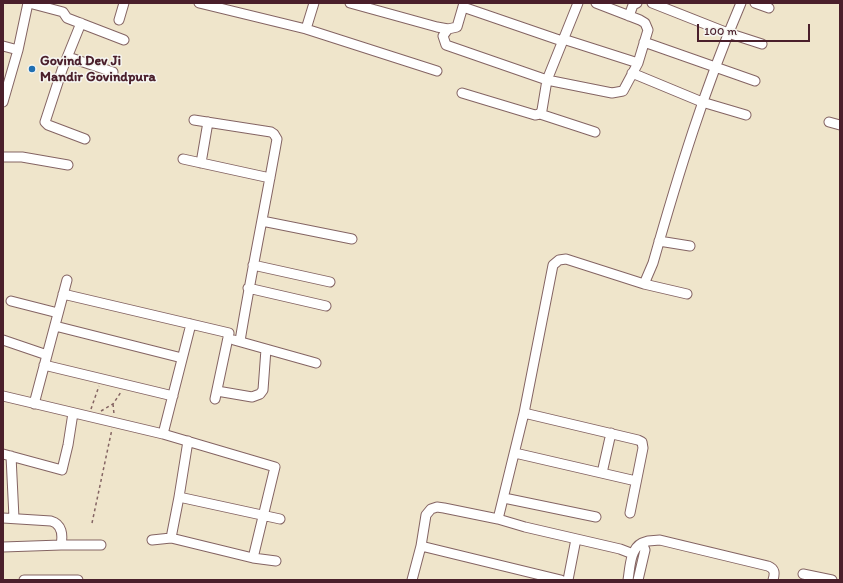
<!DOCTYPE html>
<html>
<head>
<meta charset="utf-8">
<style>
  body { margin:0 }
  #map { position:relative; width:843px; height:583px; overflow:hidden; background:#efe5cb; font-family:Itim,sans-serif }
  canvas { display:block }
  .frame { position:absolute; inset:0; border:4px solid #4a1f2b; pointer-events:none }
  .scale { position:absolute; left:697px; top:24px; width:113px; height:18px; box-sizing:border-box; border:2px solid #4a1f2b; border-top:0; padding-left:5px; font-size:12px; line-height:14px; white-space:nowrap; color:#4a1f2b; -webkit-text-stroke:3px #f6f6f2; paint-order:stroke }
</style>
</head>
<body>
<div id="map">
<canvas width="843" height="583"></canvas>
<div class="frame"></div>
<div class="scale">100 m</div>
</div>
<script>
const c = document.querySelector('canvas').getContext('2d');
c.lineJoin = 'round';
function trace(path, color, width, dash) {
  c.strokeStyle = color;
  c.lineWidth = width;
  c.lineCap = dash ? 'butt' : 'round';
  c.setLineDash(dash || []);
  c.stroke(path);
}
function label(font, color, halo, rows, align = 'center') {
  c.font = font + ' Itim,sans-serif';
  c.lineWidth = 3;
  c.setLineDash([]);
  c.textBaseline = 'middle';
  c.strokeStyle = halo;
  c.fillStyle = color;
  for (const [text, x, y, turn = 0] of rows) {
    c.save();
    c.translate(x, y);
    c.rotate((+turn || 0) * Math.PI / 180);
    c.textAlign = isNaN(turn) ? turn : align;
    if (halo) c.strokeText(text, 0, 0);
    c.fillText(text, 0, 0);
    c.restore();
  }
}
const minor = new Path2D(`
  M 29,3 L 63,12 L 67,18 L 124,40
  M 199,3 L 306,29 L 437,71
  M 350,3 L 437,27 L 448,29 L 457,27 L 464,3
  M 652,3 L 728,33 L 762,44
  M 755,3 L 769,8
  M 463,7 L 562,41
  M 629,16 L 633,5 L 637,3
  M 119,20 L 124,3
  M 81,23 L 62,70 L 45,122 L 48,125 L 85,139
  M 306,29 L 314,3
  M 448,29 L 443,36 L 446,45 L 547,80 L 578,3
  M 563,39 L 638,63
  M 644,42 L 755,81
  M 3,46 L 18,50
  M 68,57 L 113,72
  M 632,73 L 702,102 L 746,115
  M 462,93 L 535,115 L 540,114 L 542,110 L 547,80 L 612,93 L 623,91 L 638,63 L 648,30 L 645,23 L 640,20 L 596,3
  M 3,102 L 18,50 L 28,3
  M 540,114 L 595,132
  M 194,120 L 271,132 L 274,134 L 277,139 C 265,207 251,274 240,341
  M 829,122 L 840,125
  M 3,157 L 22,157 L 68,165
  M 183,159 L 270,178
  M 201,163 L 208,122
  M 262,221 L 352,239
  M 659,241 L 690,246
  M 253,265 L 330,282
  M 644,284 L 687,294
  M 248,288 L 326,306
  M 63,294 L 229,333 L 215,399
  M 11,301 L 58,313
  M 55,326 L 182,358
  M 3,340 L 47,355
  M 234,340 L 316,363
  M 44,365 L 173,396
  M 217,391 L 252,397 L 260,394 L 263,390 L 266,349
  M 3,396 L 163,434 L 275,467 L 253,558
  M 34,404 L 67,280
  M 524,413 L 638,440 L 642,442 L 643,448 L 630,513
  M 163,434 L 191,324
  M 515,453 L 636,481
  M 3,454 L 62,470 L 68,445 L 73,413
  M 11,456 L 14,518
  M 602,473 L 611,433
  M 179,497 L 280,519
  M 504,498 L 596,517
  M 3,518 L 51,521 C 62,524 63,535 61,545 L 101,545
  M 171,538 L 179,497 L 188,441
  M 152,540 L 171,538 L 253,558 L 276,561
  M 642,543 L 648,541 L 660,540 L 768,566 C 775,569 775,573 773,580
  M 421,546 L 561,580
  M 3,547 L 61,545
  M 633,554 L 620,549 L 525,527 L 498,519 L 524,413 L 553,265 L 559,260 L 566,259 L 644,284 L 653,263 C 678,175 705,87 741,3
  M 803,574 L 832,580
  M 24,580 L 78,580
  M 412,580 L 421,546 L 426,515 L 431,509 L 437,507 L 444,508 L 498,519
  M 568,580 L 576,539
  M 628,580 C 630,568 630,549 642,543 L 645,550 L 638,580`);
trace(minor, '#846463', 11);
trace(new Path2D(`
  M 113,404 L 114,414
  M 91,409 L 99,386
  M 101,411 L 113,404 L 121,392
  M 92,523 L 112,429`), '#846463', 1.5, [3, 3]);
trace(minor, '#fff', 9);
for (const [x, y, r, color] of [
  [32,69,4,"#1f6fb2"]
]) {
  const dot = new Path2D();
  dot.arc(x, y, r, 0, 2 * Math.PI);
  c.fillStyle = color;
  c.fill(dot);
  trace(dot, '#f6f6f2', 1.5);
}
label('bold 14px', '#4a1f2b', '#f6f6f2', [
  ["Govind Dev Ji",40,61],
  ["Mandir Govindpura",40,77]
], 'left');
</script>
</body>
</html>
